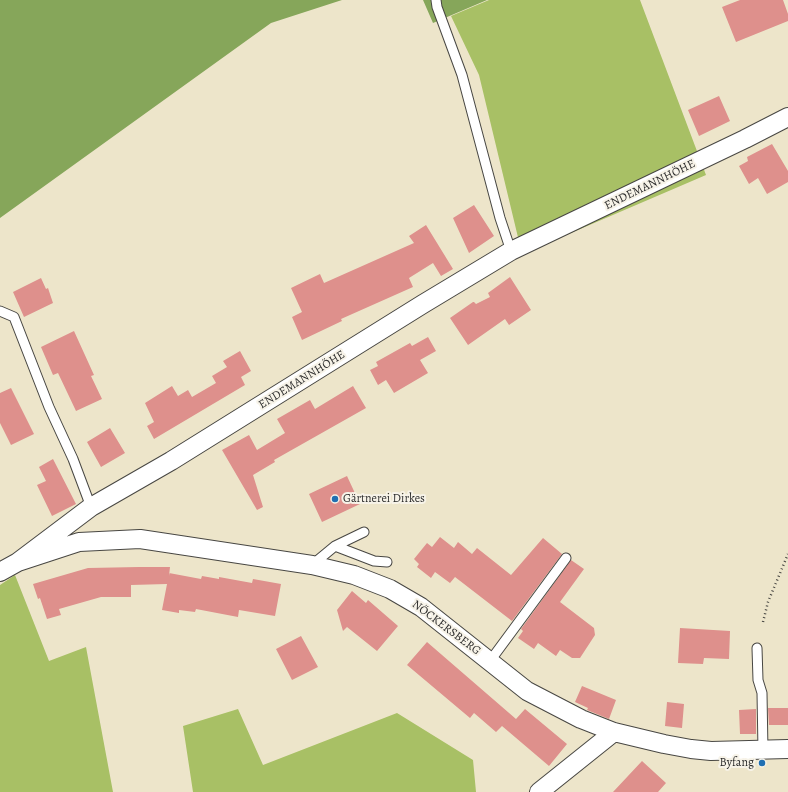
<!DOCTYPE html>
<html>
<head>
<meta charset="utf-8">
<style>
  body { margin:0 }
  canvas { display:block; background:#ede5ca }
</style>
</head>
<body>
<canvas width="788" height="792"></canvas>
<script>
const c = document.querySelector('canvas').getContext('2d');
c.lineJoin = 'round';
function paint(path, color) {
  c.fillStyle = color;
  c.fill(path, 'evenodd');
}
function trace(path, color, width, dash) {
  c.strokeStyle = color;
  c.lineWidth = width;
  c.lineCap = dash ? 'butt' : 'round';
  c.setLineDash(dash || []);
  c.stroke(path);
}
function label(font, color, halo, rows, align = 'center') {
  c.font = font + ' Alegreya,serif';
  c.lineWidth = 4;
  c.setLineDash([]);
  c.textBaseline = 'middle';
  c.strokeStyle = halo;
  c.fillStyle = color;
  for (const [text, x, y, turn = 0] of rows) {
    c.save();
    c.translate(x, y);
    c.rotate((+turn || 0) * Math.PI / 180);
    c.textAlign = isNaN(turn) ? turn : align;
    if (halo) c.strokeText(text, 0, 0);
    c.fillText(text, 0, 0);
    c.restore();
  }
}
paint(new Path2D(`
  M 489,0 L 640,0 L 706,175 L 522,254 L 479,75 L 451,16 Z
  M 15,575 L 49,661 L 86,647 L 113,792 L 0,792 L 0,585 Z
  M 238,709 L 263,765 L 397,713 L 473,760 L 476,792 L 193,792 L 183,726 Z`), '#a8c065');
paint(new Path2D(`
  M 0,0 L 342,0 L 271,23 L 0,218 Z
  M 423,0 L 487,0 L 433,23 Z`), '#86a65a');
paint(new Path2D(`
  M 740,0 L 783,0 L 788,14 L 788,21 L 736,42 L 722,7 Z
  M 719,96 L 730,121 L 699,136 L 688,110 Z
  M 772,144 L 788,171 L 788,182 L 767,194 L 758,178 L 749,184 L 739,166 L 748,161 L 747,157 Z
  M 474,205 L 494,236 L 469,253 L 453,218 Z
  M 426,225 L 453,269 L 441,276 L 433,263 L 409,278 L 413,287 L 341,319 L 342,321 L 302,340 L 292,317 L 302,312 L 291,288 L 320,274 L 324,283 L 414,243 L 409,236 Z
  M 510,277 L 531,310 L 509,325 L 505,319 L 468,345 L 450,318 L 473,302 L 474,302 L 476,304 L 490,297 L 488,293 Z
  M 41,278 L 46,289 L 48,288 L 53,303 L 24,317 L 13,292 Z
  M 74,331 L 94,375 L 91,376 L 102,399 L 76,411 L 58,373 L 53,375 L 41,347 Z
  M 428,337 L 436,351 L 420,360 L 428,373 L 394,393 L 386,380 L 378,385 L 370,370 L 378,366 L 376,362 L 410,343 L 412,346 Z
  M 240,351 L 251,371 L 241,377 L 245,385 L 154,439 L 147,426 L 154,422 L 145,403 L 172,386 L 178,396 L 188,390 L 192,397 L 216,383 L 212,376 L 227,367 L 223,361 Z
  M 353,386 L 366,408 L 274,460 L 275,462 L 253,475 L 263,507 L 257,510 L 222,450 L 249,435 L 257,450 L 285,433 L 277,419 L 310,400 L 315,409 Z
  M 11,388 L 34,434 L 11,445 L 0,423 L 0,393 Z
  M 110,428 L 125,453 L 101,467 L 87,442 Z
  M 53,459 L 76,504 L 52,516 L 37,485 L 46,481 L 39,467 Z
  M 347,476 L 360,504 L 322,522 L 309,494 Z
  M 440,537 L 454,548 L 458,542 L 472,554 L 477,548 L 511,575 L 543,538 L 562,554 L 512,621 L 455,577 L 450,583 L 435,572 L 431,578 L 417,567 L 419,564 L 414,559 L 427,543 L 432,547 Z
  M 571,560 L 584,569 L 560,602 L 594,628 L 595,635 L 580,658 L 572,658 L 560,650 L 556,656 L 538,643 L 534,649 L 518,638 L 523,631 L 521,629 Z
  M 139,567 L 170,567 L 169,576 L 169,573 L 201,579 L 202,576 L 219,579 L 219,577 L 252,583 L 253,579 L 281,584 L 275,616 L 239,610 L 238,617 L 196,609 L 195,612 L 179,610 L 179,613 L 162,610 L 167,584 L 131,585 L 131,597 L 101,597 L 59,609 L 61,615 L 47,619 L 40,598 L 38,599 L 33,584 L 88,568 Z
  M 352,591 L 366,603 L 368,600 L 398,626 L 377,651 L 347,627 L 343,631 L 337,610 Z
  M 680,628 L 730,631 L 729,659 L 704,658 L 703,664 L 678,663 Z
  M 301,636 L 318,667 L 292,680 L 276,649 Z
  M 427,642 L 516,719 L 525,709 L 567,744 L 549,766 L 502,726 L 496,732 L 474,713 L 470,718 L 407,665 Z
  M 582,686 L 616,700 L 609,719 L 587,710 L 588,708 L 575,702 Z
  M 667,702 L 684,704 L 682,728 L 665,726 Z
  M 768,708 L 788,708 L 788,725 L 769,725 Z
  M 756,709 L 756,734 L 740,734 L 739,710 Z
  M 642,761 L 666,783 L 658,792 L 613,792 Z`), '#de908c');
const lane = new Path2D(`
  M 436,0 L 437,7 L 462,75 L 500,218 L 511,251
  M 0,311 L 14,317 L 49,407 L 73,459 L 91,507
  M 335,546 L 374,561 L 387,562
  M 312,565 L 335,546 L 364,532
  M 757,648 L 758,680 L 762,693 L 763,751
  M 490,661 L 566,558`);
const street = new Path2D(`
  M 18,562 L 91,507 L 171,461 L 423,304 L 511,251 L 745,139 L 788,117
  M 0,572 L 18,562 L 79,542 L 140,539 L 312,565 L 354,575 L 390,589 L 421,607 L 527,691 L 581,719 L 614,732 L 664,744 L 691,749 L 711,751 L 788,749
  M 539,792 L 614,732`);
trace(lane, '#484743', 11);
trace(street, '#484743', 20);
trace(new Path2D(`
  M 763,622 L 768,602 L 788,554`), '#484743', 2.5, [1, 3]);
trace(lane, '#fff', 9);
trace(street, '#fff', 18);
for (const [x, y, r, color] of [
  [335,499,4,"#1f6fb2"],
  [762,763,4,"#1f6fb2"]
]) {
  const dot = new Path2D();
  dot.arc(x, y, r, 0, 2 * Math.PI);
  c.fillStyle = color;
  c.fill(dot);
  trace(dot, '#f7f3e8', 1.5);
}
label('12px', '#2b2b2b', '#f7f3e8', [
  ["ENDEMANNHÖHE",650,185,-26],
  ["ENDEMANNHÖHE",302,380,-32],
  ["NÖCKERSBERG",446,628,37]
]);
label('12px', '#2b2b2b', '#f7f3e8', [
  ["Gärtnerei Dirkes",343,499],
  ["Byfang",754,763,"right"]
], 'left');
</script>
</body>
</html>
